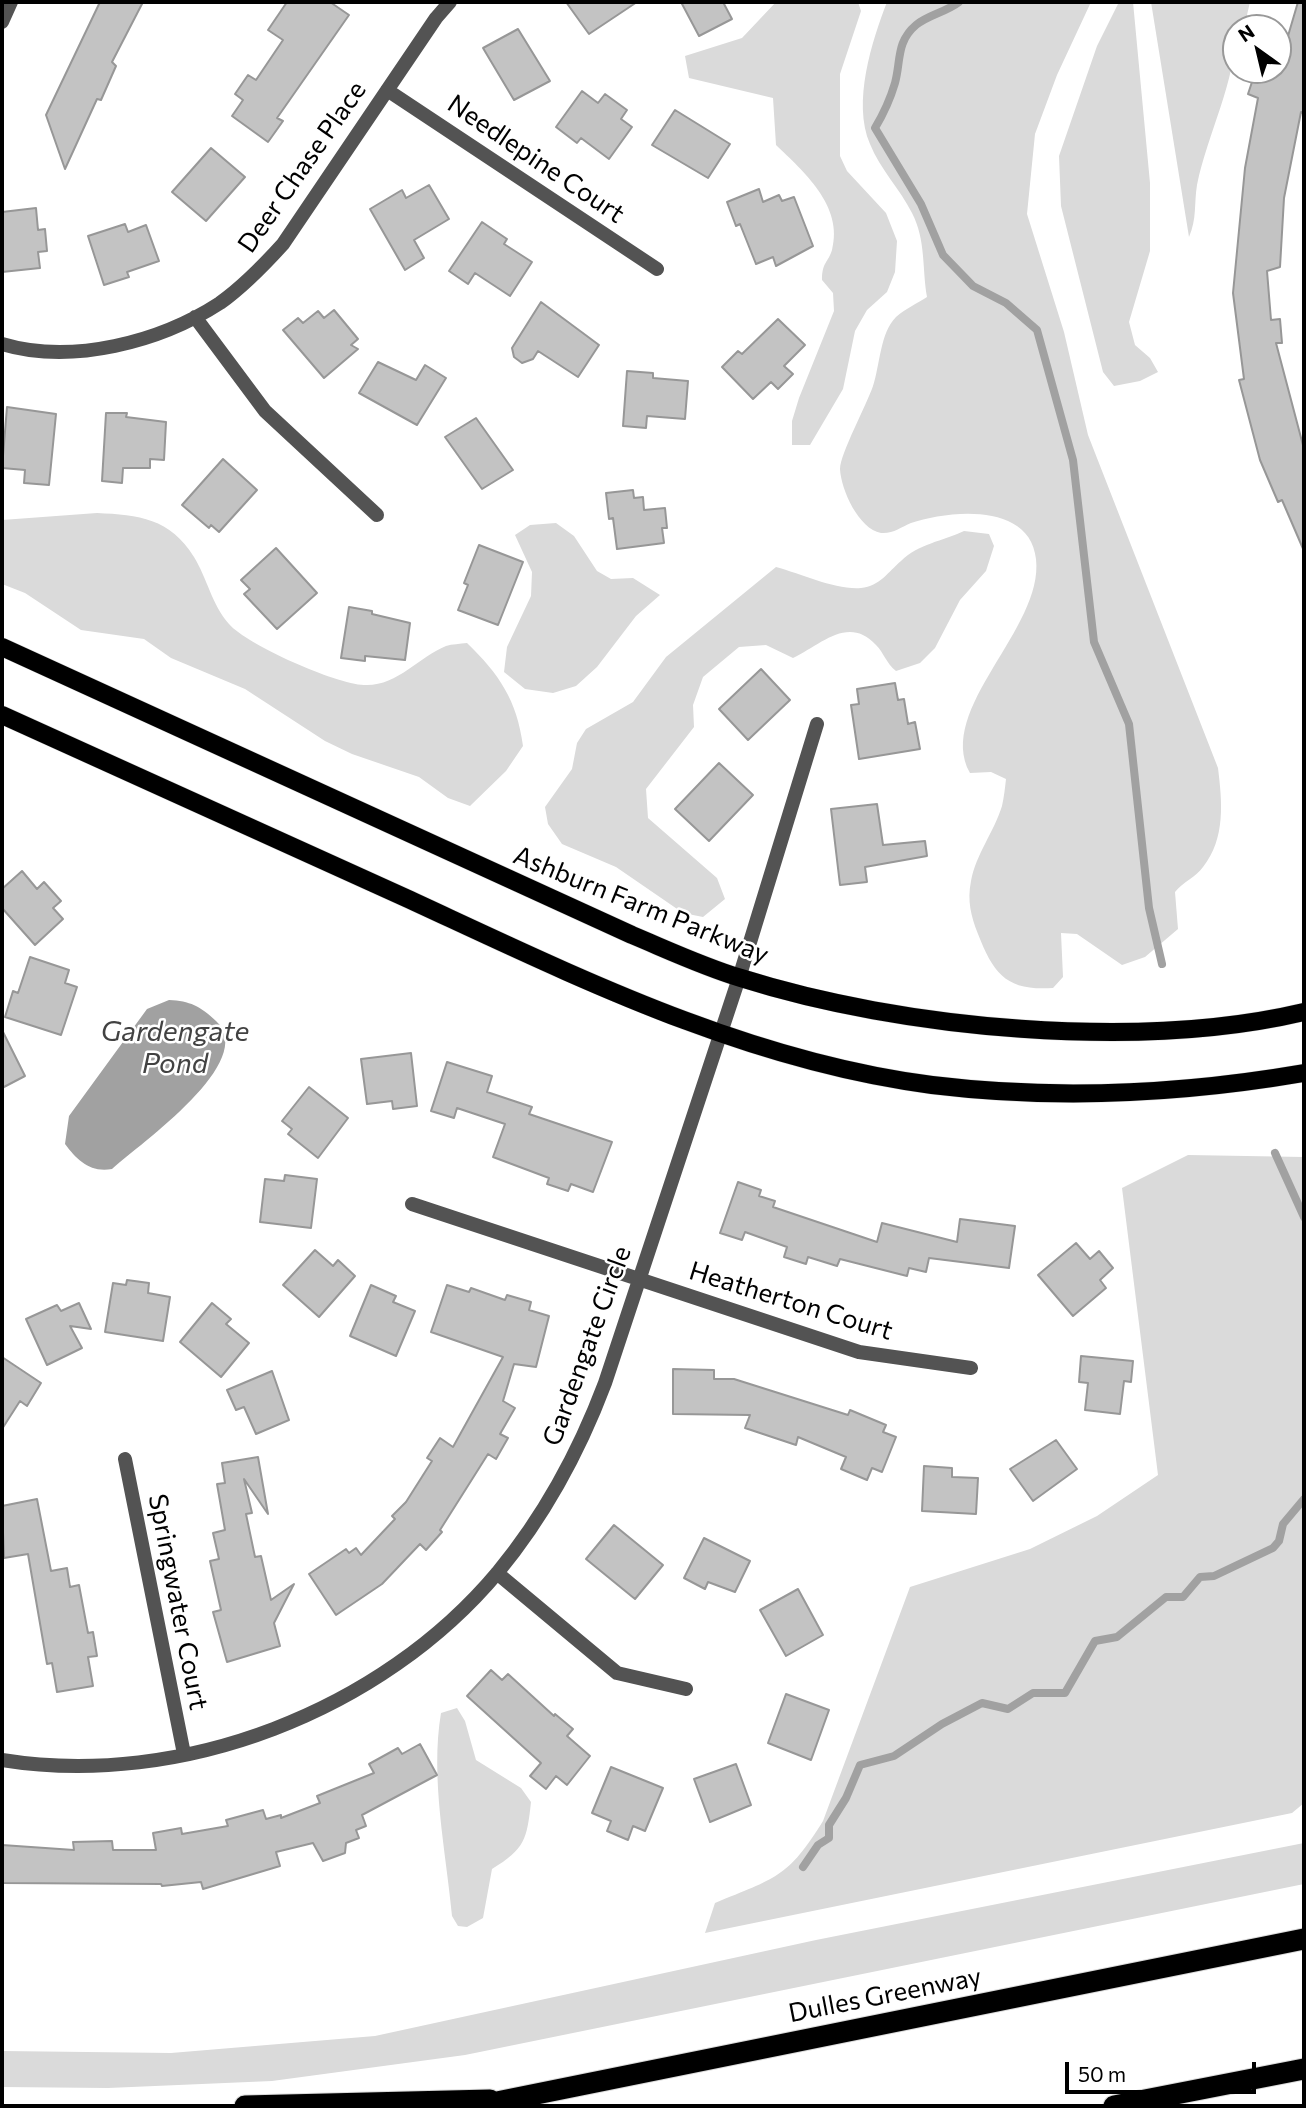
<!DOCTYPE html>
<html>
<head>
<meta charset="utf-8">
<style>
  body { margin:0 }
  #map { position:relative; width:1306px; height:2108px; overflow:hidden; background:#fff; font-family:Commissioner,sans-serif }
  canvas { display:block }
  .frame { position:absolute; inset:0; border:4px solid #000; pointer-events:none }
  .north { position:absolute; left:1222px; top:14px; width:70px; height:70px; box-sizing:border-box; background:#fff; border:2px solid #999; border-radius:50%; rotate:326deg; font-size:19px; font-weight:700; line-height:28px; text-align:center; color:#000 }
  .north::after { content:''; display:block; margin:auto; width:24px; height:32px; background:#000; clip-path:polygon(50% 0,100% 100%,50% 72%,0 100%) }
  .scale { position:absolute; left:1065px; top:2062px; width:191px; height:32px; box-sizing:border-box; border:4px solid #000; border-top:0; padding-left:9px; font-size:21px; line-height:24px; white-space:nowrap; color:#000; -webkit-text-stroke:5px #fff; paint-order:stroke }
</style>
</head>
<body>
<div id="map">
<canvas width="1306" height="2108"></canvas>
<div class="frame"></div>
<div class="north">N</div>
<div class="scale">50 m</div>
</div>
<script>
const c = document.querySelector('canvas').getContext('2d');
c.lineJoin = 'round';
function paint(path, color) {
  c.fillStyle = color;
  c.fill(path, 'evenodd');
}
function trace(path, color, width, dash) {
  c.strokeStyle = color;
  c.lineWidth = width;
  c.lineCap = dash ? 'butt' : 'round';
  c.setLineDash(dash || []);
  c.stroke(path);
}
function label(font, color, halo, rows, align = 'center') {
  c.font = font + ' Commissioner,sans-serif';
  c.lineWidth = 5;
  c.setLineDash([]);
  c.textBaseline = 'middle';
  c.strokeStyle = halo;
  c.fillStyle = color;
  for (const [text, x, y, turn = 0] of rows) {
    c.save();
    c.translate(x, y);
    c.rotate((+turn || 0) * Math.PI / 180);
    c.textAlign = isNaN(turn) ? turn : align;
    if (halo) c.strokeText(text, 0, 0);
    c.fillText(text, 0, 0);
    c.restore();
  }
}
paint(new Path2D(`
  M 776,2 L 858,2 L 861,11 L 840,74 L 840,156 L 847,171 L 886,213 L 897,241 L 895,272 L 887,292 L 867,310 L 855,331 L 843,389 L 810,445 L 792,445 L 792,421 L 799,398 L 834,311 L 833,293 L 822,280 C 822,262 828,263 832,250 C 844,206 803,171 776,145 L 773,98 L 689,78 L 685,56 L 742,38 Z
  M 887,2 L 1091,2 L 1057,75 L 1035,134 L 1027,214 L 1064,332 L 1088,435 L 1218,768 C 1222,801 1226,838 1203,867 C 1196,877 1183,882 1175,892 L 1178,929 L 1145,957 L 1122,965 L 1077,934 L 1061,933 L 1063,977 L 1053,988 C 1007,991 994,975 978,934 C 971,916 967,901 971,881 C 976,854 994,832 1002,806 C 1004,797 1005,788 1006,779 L 991,772 L 970,773 C 935,709 1044,629 1036,559 C 1030,502 949,510 911,523 C 901,527 893,534 881,533 C 859,529 841,490 840,469 C 840,454 867,404 873,386 C 880,365 880,333 896,317 C 905,309 918,303 927,297 C 922,268 926,240 912,213 C 900,189 880,169 870,144 C 852,102 872,41 887,2 Z
  M 1119,2 L 1133,2 L 1150,183 L 1150,251 L 1129,322 L 1135,345 L 1150,358 L 1158,372 L 1140,381 L 1114,386 L 1103,372 L 1061,206 L 1059,156 L 1097,46 Z
  M 1151,2 L 1250,2 L 1244,28 L 1236,28 C 1236,82 1208,132 1197,185 C 1194,203 1197,219 1189,237 Z
  M 97,513 C 139,515 170,518 194,557 C 207,578 212,605 229,624 C 247,645 336,684 364,685 C 396,687 419,657 446,646 C 452,644 460,644 467,643 C 499,674 517,700 523,746 L 506,771 L 470,806 L 448,798 L 419,777 L 352,754 L 325,741 L 245,689 L 171,658 L 144,639 L 81,630 L 25,593 L 2,584 L 2,520 Z
  M 556,523 L 574,536 L 597,571 L 611,579 L 633,578 L 660,595 L 636,616 L 597,667 L 576,686 L 553,693 L 525,689 L 504,672 L 507,647 L 531,596 L 532,572 L 515,535 L 530,525 Z
  M 964,531 L 989,534 L 994,546 L 986,571 L 960,600 L 935,648 L 920,663 L 896,671 C 886,663 884,653 876,645 C 848,615 821,645 793,658 L 766,645 L 739,647 L 703,677 L 693,705 L 694,727 L 646,789 L 648,818 L 717,878 L 725,899 L 703,917 L 683,913 L 616,867 L 562,844 L 548,824 L 545,807 L 572,769 L 577,743 L 586,729 L 633,702 L 666,657 L 776,567 C 802,574 835,590 861,588 C 880,586 888,572 901,561 C 918,544 943,541 964,531 Z
  M 1188,1155 L 1304,1157 L 1304,1803 L 1292,1813 L 705,1933 L 715,1903 C 775,1878 788,1878 823,1821 L 910,1587 L 1030,1549 L 1097,1516 L 1158,1475 L 1122,1188 Z
  M 457,1708 L 465,1721 L 476,1760 L 521,1788 L 531,1802 C 527,1839 525,1849 492,1869 L 483,1918 L 467,1927 L 458,1926 L 452,1916 C 446,1851 430,1778 441,1713 Z
  M 1304,1843 L 1304,1884 L 465,2055 L 272,2081 L 108,2088 L 2,2087 L 2,2051 L 171,2053 L 375,2036 L 816,1940 Z`), '#dadada');
paint(new Path2D(`
  M 169,1000 C 190,1001 200,1006 216,1021 C 259,1061 141,1143 112,1169 C 90,1173 77,1160 65,1144 L 69,1116 L 147,1009 Z`), '#a1a1a1');
trace(new Path2D(`
  M 959,2 C 946,12 928,15 916,25 C 896,42 901,61 895,83 C 890,100 884,113 875,128 L 921,204 L 943,255 L 973,286 L 1006,303 L 1037,330 L 1073,460 L 1094,642 L 1129,724 L 1149,908 L 1162,964
  M 1275,1153 L 1304,1217
  M 803,1867 L 818,1845 L 829,1838 L 829,1825 L 846,1798 L 860,1765 L 894,1756 L 942,1724 L 982,1703 L 1008,1709 L 1033,1693 L 1065,1693 L 1095,1641 L 1117,1637 L 1166,1597 L 1183,1597 L 1200,1577 L 1214,1576 L 1273,1548 L 1279,1541 L 1283,1524 L 1304,1499`), '#a1a1a1', 8);
const building = new Path2D(`
  M 100,2 L 143,2 L 112,62 L 116,66 L 101,100 L 97,99 L 65,169 L 46,115 Z
  M 287,2 L 330,2 L 349,15 L 277,118 L 283,121 L 268,142 L 232,116 L 243,100 L 235,94 L 248,75 L 256,80 L 283,40 L 268,30 Z
  M 566,2 L 637,2 L 589,34 Z
  M 681,2 L 723,2 L 732,19 L 699,36 Z
  M 1298,2 L 1304,2 L 1304,113 L 1301,112 L 1284,198 L 1280,267 L 1267,271 L 1271,320 L 1280,319 L 1282,343 L 1276,343 L 1304,449 L 1304,551 L 1282,500 L 1278,502 L 1260,460 L 1239,380 L 1244,379 L 1233,293 L 1245,168 L 1258,98 L 1248,94 L 1256,70 L 1278,70 Z
  M 518,29 L 550,81 L 514,100 L 483,48 Z
  M 582,91 L 598,103 L 605,94 L 627,110 L 621,119 L 632,127 L 609,159 L 581,138 L 577,143 L 556,127 Z
  M 675,110 L 730,144 L 708,178 L 652,145 Z
  M 211,148 L 245,177 L 206,221 L 172,192 Z
  M 429,185 L 449,219 L 414,240 L 424,258 L 405,270 L 370,209 L 402,190 L 406,198 Z
  M 759,189 L 763,202 L 779,195 L 782,201 L 794,197 L 813,246 L 776,266 L 773,257 L 756,264 L 740,224 L 736,226 L 727,202 Z
  M 36,208 L 38,230 L 45,229 L 47,251 L 38,252 L 40,268 L 2,272 L 2,212 Z
  M 482,222 L 507,239 L 504,244 L 532,262 L 510,296 L 475,273 L 468,284 L 449,271 Z
  M 125,224 L 128,232 L 146,225 L 159,261 L 127,272 L 129,277 L 104,285 L 88,236 Z
  M 541,302 L 599,345 L 578,377 L 538,351 L 533,359 L 522,363 L 514,357 L 512,348 Z
  M 334,310 L 358,339 L 351,345 L 358,349 L 324,378 L 283,330 L 298,318 L 303,323 L 318,311 L 324,318 Z
  M 778,319 L 805,345 L 784,366 L 793,374 L 778,389 L 771,382 L 753,399 L 722,367 L 738,351 L 742,354 Z
  M 378,362 L 416,380 L 425,365 L 446,378 L 417,425 L 359,393 Z
  M 627,371 L 653,373 L 653,378 L 688,381 L 685,419 L 647,416 L 646,428 L 623,426 Z
  M 7,407 L 56,414 L 49,485 L 24,483 L 25,470 L 2,468 Z
  M 106,413 L 127,413 L 126,417 L 166,422 L 164,460 L 150,459 L 150,468 L 123,468 L 122,483 L 102,481 Z
  M 476,418 L 513,470 L 482,489 L 445,437 Z
  M 223,459 L 257,490 L 219,532 L 211,525 L 209,528 L 182,505 Z
  M 633,490 L 634,498 L 643,497 L 644,510 L 665,508 L 667,528 L 662,528 L 664,543 L 617,549 L 613,518 L 609,519 L 606,493 Z
  M 479,545 L 523,562 L 498,625 L 458,610 L 468,585 L 464,583 Z
  M 276,548 L 317,593 L 277,629 L 244,594 L 250,589 L 241,580 Z
  M 349,607 L 372,611 L 372,614 L 410,623 L 405,660 L 365,656 L 365,661 L 341,658 Z
  M 761,669 L 790,700 L 748,740 L 719,709 Z
  M 895,683 L 898,700 L 904,699 L 908,724 L 915,722 L 920,749 L 859,759 L 851,705 L 859,704 L 857,689 Z
  M 719,763 L 753,795 L 709,841 L 675,809 Z
  M 877,804 L 883,845 L 925,841 L 927,856 L 865,867 L 867,882 L 840,885 L 831,809 Z
  M 22,871 L 37,889 L 44,882 L 61,901 L 53,908 L 63,919 L 35,945 L 2,908 L 2,889 Z
  M 30,957 L 69,970 L 65,983 L 77,987 L 61,1035 L 5,1017 L 13,991 L 18,993 Z
  M 2,1030 L 25,1076 L 2,1088 Z
  M 411,1053 L 417,1106 L 393,1109 L 392,1101 L 367,1104 L 361,1059 Z
  M 447,1062 L 492,1076 L 487,1092 L 532,1107 L 529,1114 L 612,1142 L 593,1192 L 571,1184 L 568,1191 L 547,1184 L 549,1178 L 493,1157 L 505,1124 L 457,1108 L 454,1118 L 431,1111 Z
  M 309,1087 L 348,1118 L 318,1158 L 288,1134 L 292,1129 L 282,1121 Z
  M 285,1175 L 317,1179 L 311,1228 L 260,1222 L 265,1179 L 284,1181 Z
  M 738,1182 L 761,1190 L 759,1196 L 775,1201 L 773,1207 L 877,1242 L 882,1223 L 957,1242 L 960,1219 L 1015,1226 L 1009,1268 L 929,1258 L 926,1272 L 909,1268 L 907,1276 L 840,1259 L 837,1266 L 808,1257 L 806,1264 L 784,1257 L 787,1247 L 745,1232 L 742,1240 L 720,1233 Z
  M 1076,1243 L 1090,1259 L 1099,1251 L 1113,1268 L 1100,1280 L 1106,1288 L 1073,1316 L 1038,1275 Z
  M 315,1250 L 333,1266 L 338,1260 L 355,1276 L 319,1317 L 283,1285 Z
  M 127,1280 L 149,1283 L 148,1293 L 170,1297 L 163,1341 L 105,1332 L 113,1283 L 126,1285 Z
  M 371,1285 L 396,1296 L 393,1302 L 415,1311 L 396,1356 L 350,1336 Z
  M 447,1285 L 469,1292 L 471,1288 L 505,1300 L 507,1295 L 531,1302 L 529,1310 L 549,1316 L 536,1367 L 514,1364 L 503,1401 L 515,1408 L 500,1434 L 508,1438 L 496,1459 L 488,1454 L 440,1530 L 442,1532 L 426,1550 L 420,1544 L 382,1584 L 336,1615 L 309,1574 L 346,1549 L 349,1553 L 356,1548 L 361,1555 L 395,1519 L 392,1516 L 406,1502 L 432,1461 L 427,1458 L 440,1438 L 453,1447 L 503,1357 L 431,1332 Z
  M 79,1303 L 91,1329 L 70,1326 L 82,1348 L 47,1365 L 26,1319 L 57,1305 L 61,1311 Z
  M 212,1303 L 231,1319 L 226,1324 L 249,1343 L 221,1377 L 180,1342 Z
  M 1081,1356 L 1133,1361 L 1131,1382 L 1124,1381 L 1120,1414 L 1085,1410 L 1088,1383 L 1079,1382 Z
  M 2,1357 L 41,1383 L 27,1406 L 20,1401 L 2,1429 Z
  M 673,1369 L 714,1370 L 714,1379 L 734,1379 L 848,1415 L 850,1410 L 886,1425 L 883,1432 L 896,1437 L 882,1472 L 872,1468 L 867,1480 L 841,1469 L 846,1457 L 798,1437 L 796,1445 L 745,1428 L 750,1415 L 673,1414 Z
  M 272,1371 L 289,1420 L 256,1434 L 244,1407 L 236,1410 L 227,1390 Z
  M 1056,1440 L 1077,1469 L 1033,1501 L 1010,1469 Z
  M 258,1457 L 268,1514 L 244,1479 L 252,1513 L 246,1514 L 255,1557 L 261,1556 L 271,1600 L 294,1584 L 274,1623 L 280,1646 L 227,1662 L 213,1612 L 221,1610 L 210,1561 L 219,1559 L 213,1533 L 225,1530 L 217,1484 L 225,1483 L 222,1463 Z
  M 924,1466 L 952,1468 L 952,1477 L 978,1478 L 976,1514 L 922,1511 Z
  M 37,1499 L 51,1571 L 67,1568 L 70,1587 L 79,1585 L 88,1633 L 93,1632 L 97,1656 L 88,1657 L 93,1686 L 57,1692 L 52,1663 L 47,1664 L 28,1554 L 4,1558 L 2,1506 Z
  M 614,1525 L 663,1565 L 635,1599 L 586,1559 Z
  M 704,1538 L 750,1561 L 735,1592 L 708,1582 L 705,1589 L 684,1578 Z
  M 798,1589 L 823,1635 L 786,1656 L 760,1610 Z
  M 491,1670 L 502,1680 L 508,1674 L 554,1716 L 555,1714 L 573,1729 L 567,1736 L 590,1756 L 567,1785 L 556,1776 L 546,1789 L 530,1776 L 541,1763 L 467,1696 Z
  M 786,1694 L 829,1710 L 811,1760 L 768,1743 Z
  M 420,1744 L 437,1775 L 362,1815 L 366,1826 L 356,1830 L 359,1838 L 346,1843 L 345,1853 L 323,1861 L 313,1843 L 276,1852 L 280,1866 L 203,1889 L 201,1882 L 162,1886 L 161,1884 L 2,1883 L 2,1845 L 74,1850 L 73,1842 L 112,1841 L 113,1850 L 156,1850 L 153,1833 L 181,1828 L 182,1834 L 228,1826 L 226,1820 L 263,1810 L 266,1819 L 281,1815 L 281,1818 L 320,1803 L 317,1796 L 374,1773 L 369,1764 L 398,1748 L 402,1754 Z
  M 736,1764 L 751,1805 L 710,1822 L 694,1779 Z
  M 611,1767 L 663,1788 L 645,1831 L 633,1826 L 628,1840 L 607,1831 L 611,1821 L 592,1813 Z`);
paint(building, '#c3c3c3');
trace(building, '#979797', 2);
const primary = new Path2D(`
  M 2,647 L 632,935 C 668,950 704,967 741,978 C 902,1029 1139,1051 1304,1012
  M 2,715 C 137,776 272,836 406,898 C 575,976 745,1061 932,1085 C 1055,1100 1182,1094 1304,1073`);
const highway = new Path2D(`
  M 245,2106 L 490,2100
  M 477,2106 L 1304,1939
  M 1114,2106 L 1304,2069`);
trace(primary, '#dbdbdb', 19);
trace(highway, '#dbdbdb', 23);
trace(new Path2D(`
  M 2,22 L 11,2
  M 387,90 L 657,269
  M 195,317 L 265,411 L 377,515
  M 2,344 C 72,365 160,342 220,303 C 244,286 264,265 283,244 L 436,18 L 450,2
  M 412,1204 L 859,1352 L 971,1368
  M 125,1459 L 184,1754
  M 497,1573 L 617,1673 L 686,1689
  M 2,1760 C 181,1789 382,1711 498,1572 C 545,1515 579,1452 605,1383 L 739,978 L 817,724`), '#535353', 14);
trace(primary, '#000', 18);
trace(highway, '#000', 21);
label('26px', '#000', '#fff', [
  ["Needlepine Court",536,159,34],
  ["Deer Chase Place",302,167,-55],
  ["Ashburn Farm Parkway",641,905,22],
  ["Heatherton Court",791,1301,17],
  ["Gardengate Circle",587,1346,-70],
  ["Springwater Court",178,1602,79],
  ["Dulles Greenway",885,1995,-11]
]);
label('italic 28px', '#424242', '#fff', [
  ["Gardengate",175,1032],
  ["Pond",175,1064]
]);
</script>
</body>
</html>
